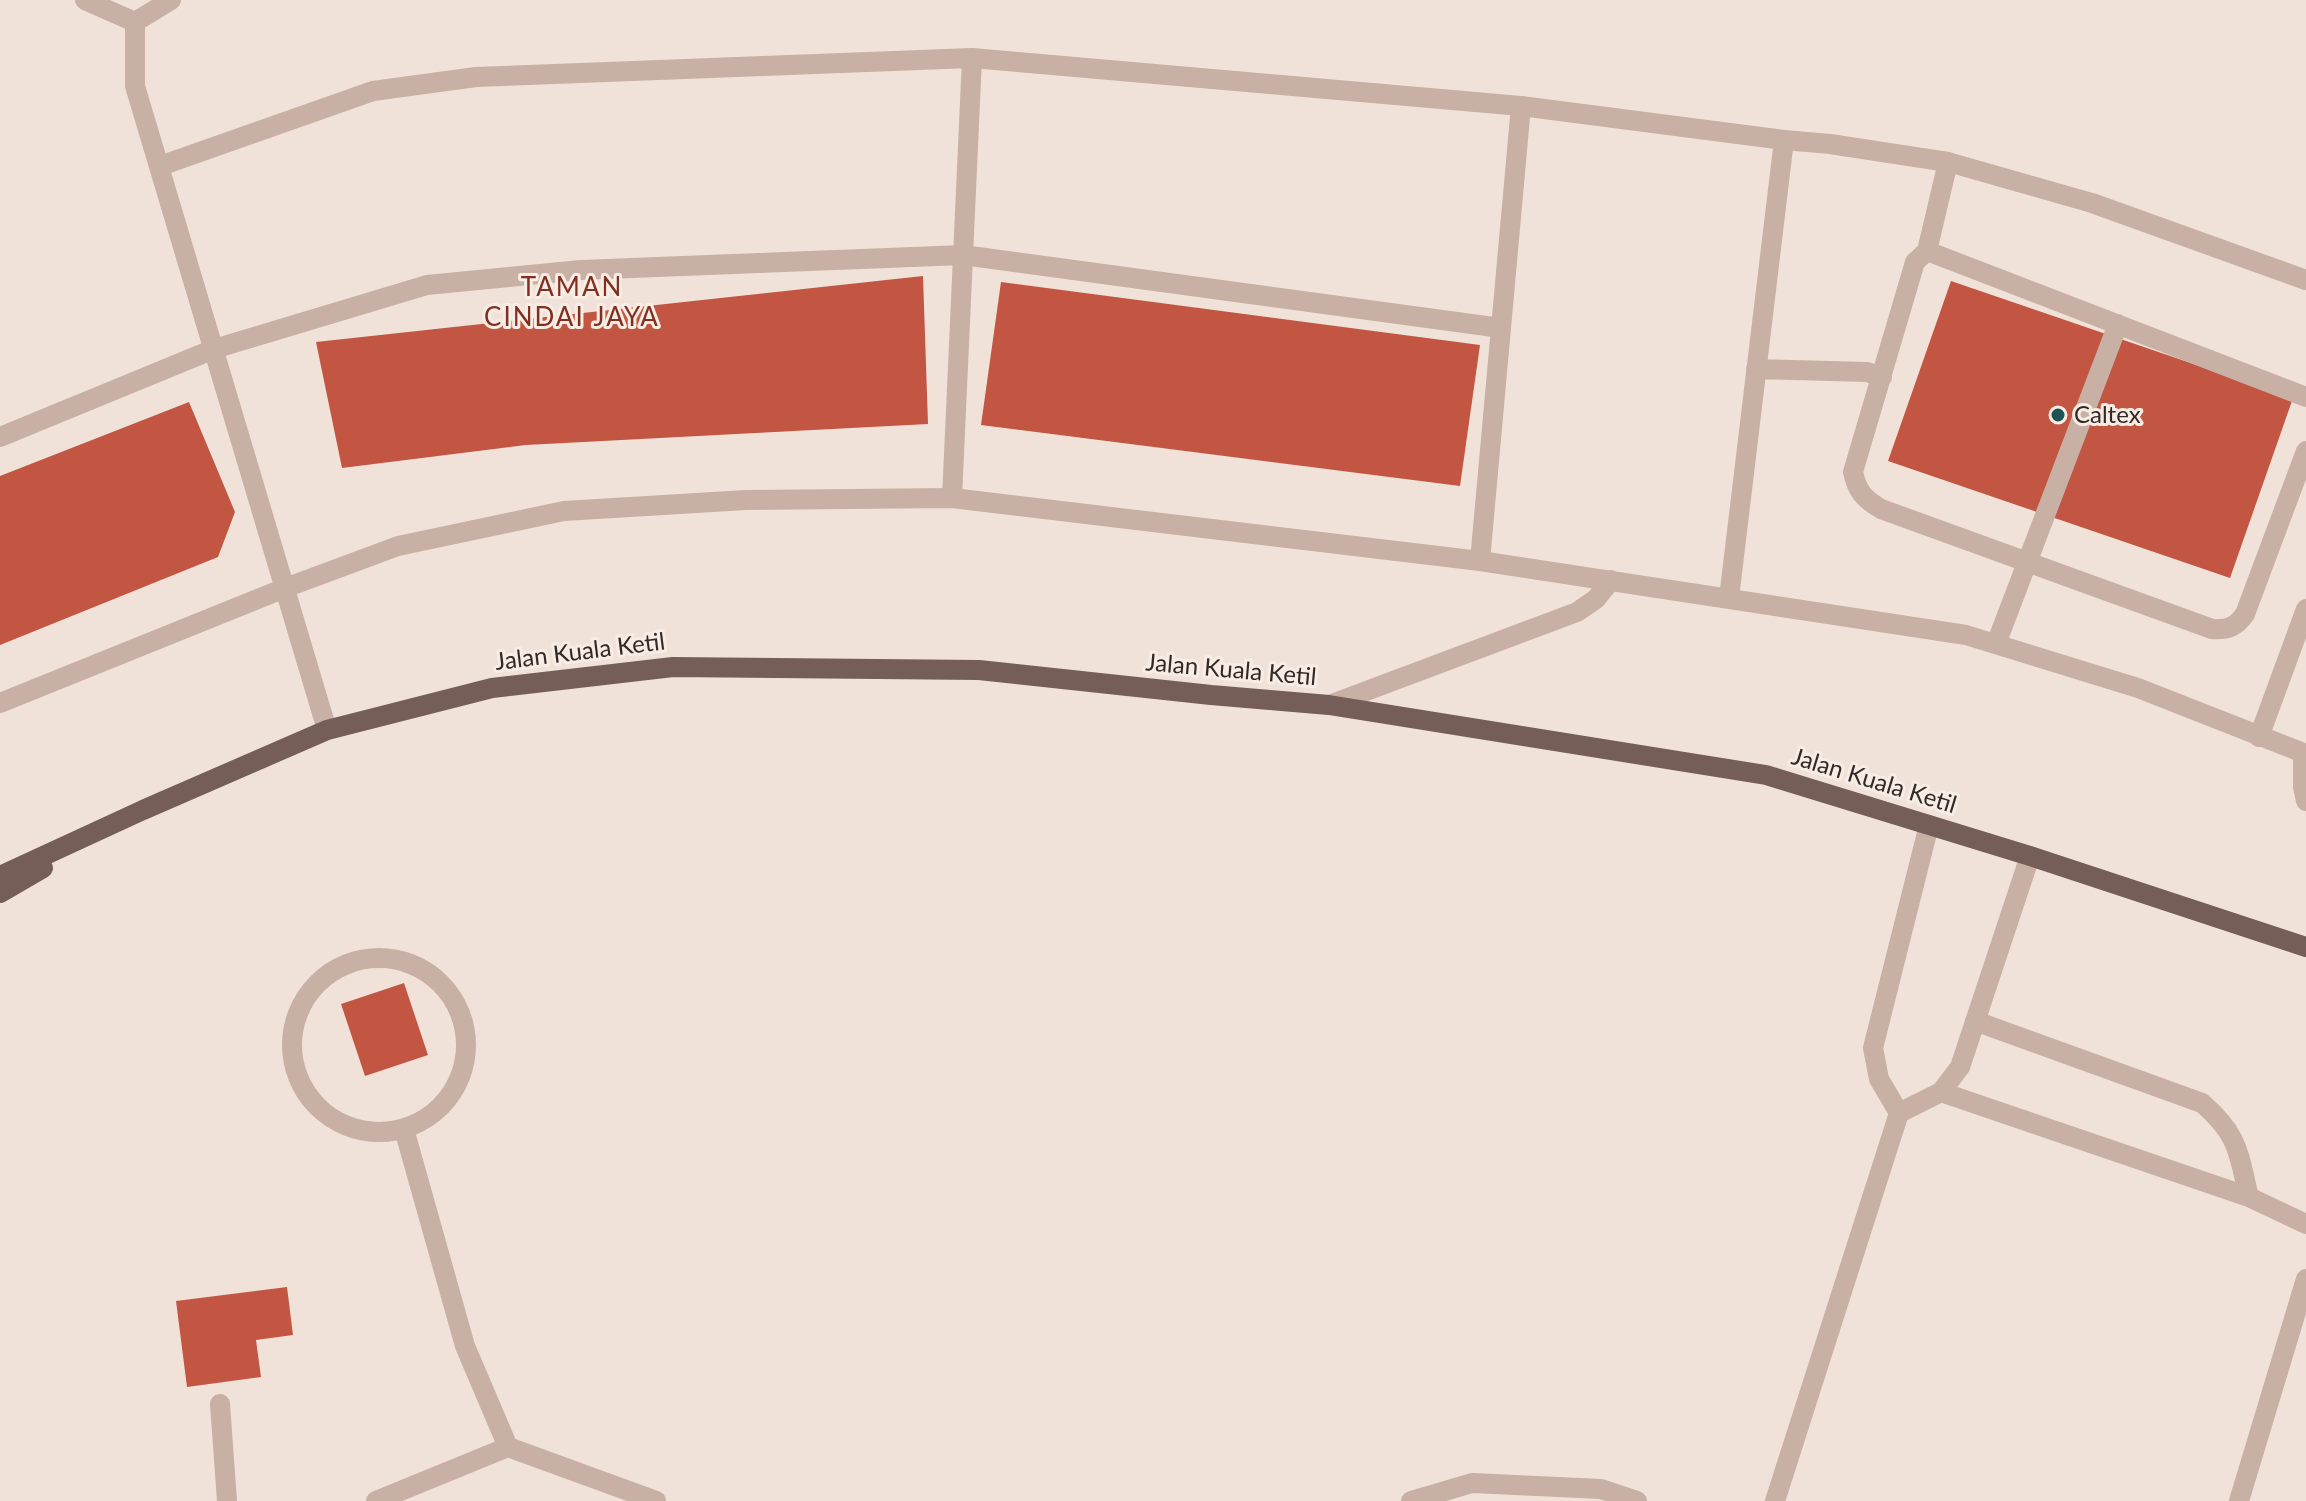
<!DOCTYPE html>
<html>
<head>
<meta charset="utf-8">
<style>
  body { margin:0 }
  canvas { display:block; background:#f0e2d8 }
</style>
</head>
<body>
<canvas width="2306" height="1501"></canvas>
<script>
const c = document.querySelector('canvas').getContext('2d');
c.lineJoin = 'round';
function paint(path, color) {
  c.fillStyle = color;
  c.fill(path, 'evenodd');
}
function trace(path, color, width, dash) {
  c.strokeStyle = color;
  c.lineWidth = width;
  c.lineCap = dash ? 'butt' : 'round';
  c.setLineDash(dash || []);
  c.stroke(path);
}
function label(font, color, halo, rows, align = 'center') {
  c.font = font + ' Lato,sans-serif';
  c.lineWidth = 6;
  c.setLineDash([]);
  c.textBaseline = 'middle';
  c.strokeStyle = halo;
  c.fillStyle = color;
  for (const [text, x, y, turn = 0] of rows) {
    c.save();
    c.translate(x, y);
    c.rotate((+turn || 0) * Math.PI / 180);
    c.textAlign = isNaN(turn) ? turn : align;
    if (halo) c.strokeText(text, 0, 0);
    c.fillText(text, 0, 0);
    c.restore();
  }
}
paint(new Path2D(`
  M 923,276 L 928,424 L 526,445 L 342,468 L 316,342 Z
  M 1951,281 L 2293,398 L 2230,578 L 1888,461 Z
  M 1001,282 L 1480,345 L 1460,486 L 981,425 Z
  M 189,402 L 235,512 L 218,557 L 0,645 L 0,476 Z
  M 404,983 L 428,1055 L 365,1076 L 341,1004 Z
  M 287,1287 L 293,1335 L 256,1340 L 261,1377 L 187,1387 L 176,1301 Z`), '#c35643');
trace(new Path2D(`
  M 1927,251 L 1948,162
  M 1756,369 L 1867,372 L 1882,377
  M 2306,397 L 1927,251 L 1915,262 L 1853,472 C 1857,491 1864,499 1881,509 L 2212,629 C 2228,630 2236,627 2245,614 L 2306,451
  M 0,437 L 214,349 L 427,285 L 581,270 L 963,255 L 1501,328
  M 952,498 L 972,58
  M 1480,561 L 1521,106
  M 1729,598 L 1784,140
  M 1996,644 L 2118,324
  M292 1045a87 87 0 1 1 174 0a87 87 0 1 1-174 0Z
  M 1975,1021 L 2202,1103 C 2239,1135 2238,1152 2249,1197
  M 1941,1092 L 2249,1197 L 2306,1224
  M 1899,1113 L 1879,1079 L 1873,1048 L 1929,825
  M 404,1129 L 465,1346 L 508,1447
  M 220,1404 L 227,1501
  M 376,1501 L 508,1447 L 656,1501
  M 1411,1501 L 1472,1483 L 1601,1489 L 1637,1501
  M 1775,1501 L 1899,1113 L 1941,1092 L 1960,1067 L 2030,856
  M 2239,1501 L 2306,1279`), '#c8b1a4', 20);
trace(new Path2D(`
  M 85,0 L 135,22
  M 135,22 L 135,86 L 327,730
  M 135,22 L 171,0
  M 160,166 L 373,91 L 476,77 L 972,58 L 1521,106 L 1784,140 L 1830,144 L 1948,162 L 2092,203 L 2306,280
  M 0,703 L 285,588 L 398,546 L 564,511 L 746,500 L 952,498 L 1480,561 L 1966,635 L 2138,688 L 2306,754
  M 1329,705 L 1577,612 L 1596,599 L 1611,580
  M 2259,737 L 2306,609
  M 2303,753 L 2303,787 L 2306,801`), '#c8b1a4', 20);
trace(new Path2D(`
  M 0,876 L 143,810 L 327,730 L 492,688 L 673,667 L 979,670 L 1211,695 L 1329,705 L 1766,775 L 2030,856 L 2306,947
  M 0,893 L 43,868`), '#755e57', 20);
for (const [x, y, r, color] of [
  [2058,415,8,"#1d5352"]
]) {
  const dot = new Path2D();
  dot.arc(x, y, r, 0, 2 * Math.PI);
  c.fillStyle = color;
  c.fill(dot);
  trace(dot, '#f8ede4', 3);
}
label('24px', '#332926', '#f8ede4', [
  ["Caltex",2074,415]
], 'left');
label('24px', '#332926', '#f8ede4', [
  ["Jalan Kuala Ketil",580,652,-7],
  ["Jalan Kuala Ketil",1231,670,5],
  ["Jalan Kuala Ketil",1874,781,17]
]);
c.letterSpacing = '2px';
label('26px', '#802f21', '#f8ede4', [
  ["TAMAN",572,288],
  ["CINDAI JAYA",572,318]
]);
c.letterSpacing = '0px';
</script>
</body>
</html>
